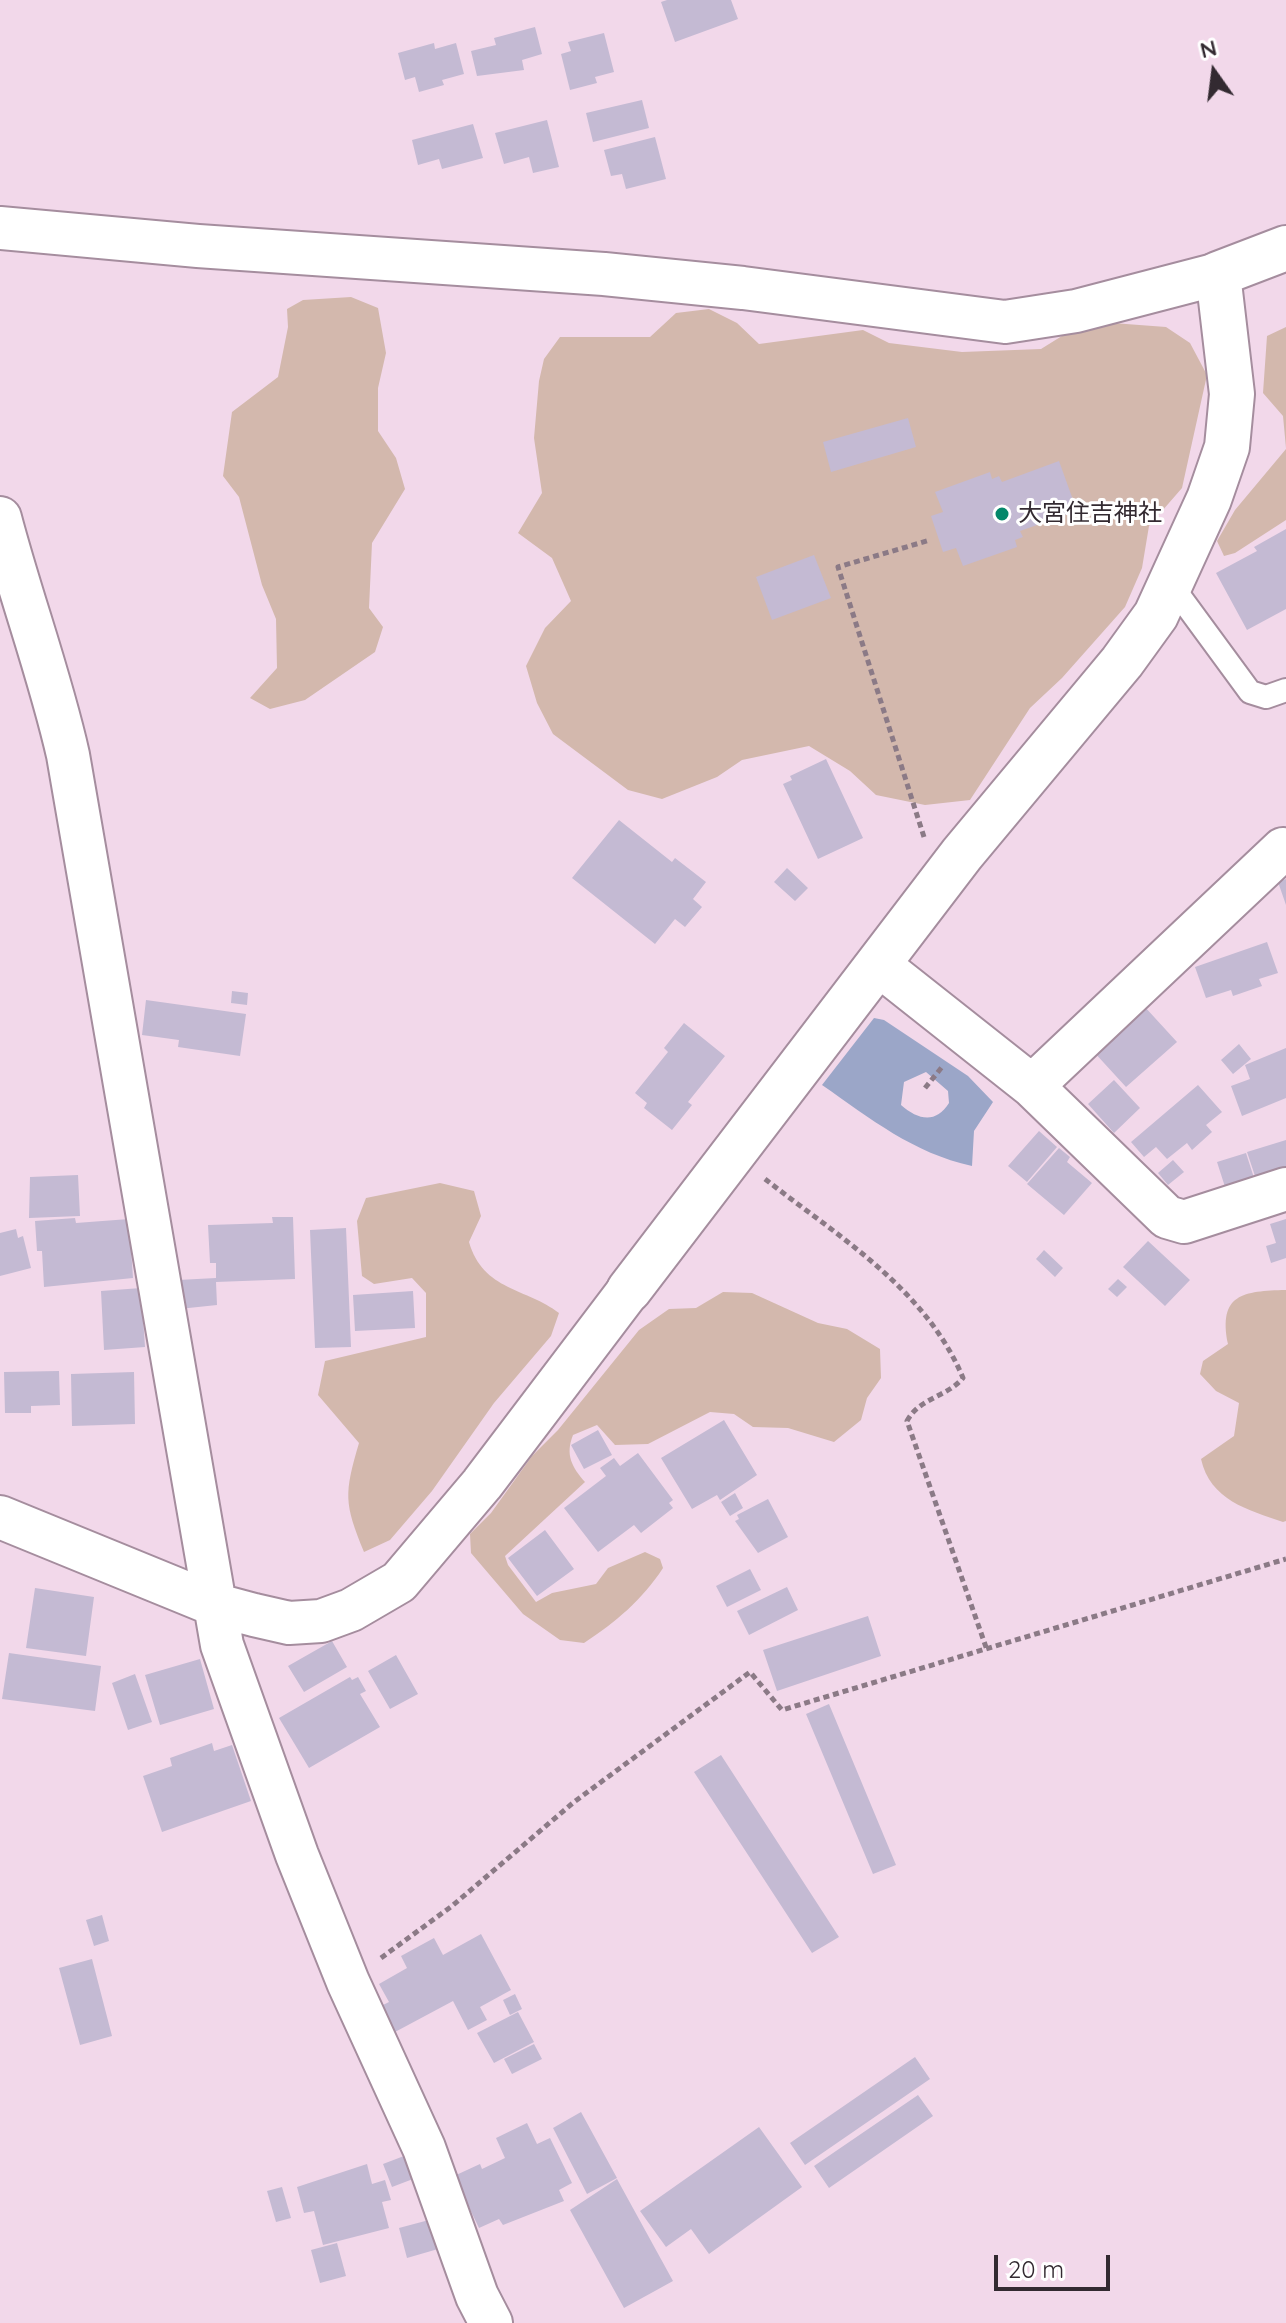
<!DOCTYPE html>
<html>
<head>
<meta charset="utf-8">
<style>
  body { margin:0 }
  #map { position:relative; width:1286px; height:2323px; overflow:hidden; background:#f2d8ea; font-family:Quicksand,sans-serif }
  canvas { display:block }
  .north { position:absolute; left:1174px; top:32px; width:80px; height:80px; -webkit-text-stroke:6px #fff; paint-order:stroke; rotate:346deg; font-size:22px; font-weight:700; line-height:32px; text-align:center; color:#332a31 }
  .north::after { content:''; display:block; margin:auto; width:28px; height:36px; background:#332a31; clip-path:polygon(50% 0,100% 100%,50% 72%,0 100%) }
  .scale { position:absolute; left:994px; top:2255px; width:116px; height:36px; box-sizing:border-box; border:4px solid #332a31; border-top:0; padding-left:10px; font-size:24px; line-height:28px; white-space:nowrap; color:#332a31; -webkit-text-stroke:6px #fff; paint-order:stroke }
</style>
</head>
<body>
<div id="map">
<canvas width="1286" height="2323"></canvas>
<div class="north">N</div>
<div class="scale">20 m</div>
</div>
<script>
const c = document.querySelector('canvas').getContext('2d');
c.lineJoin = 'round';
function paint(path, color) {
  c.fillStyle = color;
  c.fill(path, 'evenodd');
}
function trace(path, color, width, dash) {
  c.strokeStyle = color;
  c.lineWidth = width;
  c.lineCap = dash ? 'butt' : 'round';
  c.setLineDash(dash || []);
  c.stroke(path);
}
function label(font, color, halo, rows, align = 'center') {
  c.font = font + ' Quicksand,"Noto Sans JP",sans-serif';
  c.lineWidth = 6;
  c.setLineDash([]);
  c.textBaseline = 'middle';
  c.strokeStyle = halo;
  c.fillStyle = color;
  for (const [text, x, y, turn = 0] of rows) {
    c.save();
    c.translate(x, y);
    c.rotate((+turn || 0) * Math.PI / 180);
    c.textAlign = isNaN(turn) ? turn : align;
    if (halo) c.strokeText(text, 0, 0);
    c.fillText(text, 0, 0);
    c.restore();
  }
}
paint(new Path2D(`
  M 351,297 L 378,308 L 386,353 L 378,388 L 378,431 L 396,458 L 405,489 L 372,543 L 369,608 L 383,627 L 375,652 L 305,700 L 270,709 L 250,698 L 277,668 L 276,619 L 262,585 L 239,497 L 223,476 L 232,412 L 278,377 L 288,327 L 287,309 L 303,300 Z
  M 709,309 L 737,323 L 759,344 L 863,330 L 889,343 L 962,352 L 1041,349 L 1086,321 L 1166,327 L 1190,343 L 1207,375 L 1182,488 L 1149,526 L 1142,568 L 1125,607 L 1062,678 L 1030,708 L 970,800 L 925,805 L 876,795 L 850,771 L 809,746 L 742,760 L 717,777 L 662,799 L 628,790 L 553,734 L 537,703 L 526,666 L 545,628 L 571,601 L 552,558 L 518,533 L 542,493 L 534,438 L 539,381 L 544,359 L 560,337 L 650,337 L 676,313 Z
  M 1286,327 L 1286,448 L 1283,416 L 1263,393 L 1267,336 Z
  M 1286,449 L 1286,520 L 1235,553 L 1224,556 L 1217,541 L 1235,510 Z
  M 440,1183 L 474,1191 L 481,1216 L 469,1242 C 483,1291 527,1288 559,1313 L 551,1336 L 494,1403 L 432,1491 L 390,1540 L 364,1552 C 344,1503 344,1494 359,1443 L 318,1395 L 325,1361 L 426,1337 L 426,1293 L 412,1278 L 374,1284 L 362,1276 L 357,1221 L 366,1198 Z
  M 1286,1290 L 1286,1521 L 1283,1522 C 1248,1510 1210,1500 1201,1459 L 1234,1436 L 1239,1403 L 1216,1391 L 1200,1374 L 1203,1361 L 1228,1344 C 1218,1294 1243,1291 1286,1290 Z
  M 723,1292 L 752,1293 L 818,1323 L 847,1329 L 880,1349 L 881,1378 L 867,1398 L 861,1420 L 834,1442 L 788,1428 L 753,1427 L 734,1414 L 710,1412 L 648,1444 L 615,1445 L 597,1425 L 573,1435 C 565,1455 572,1467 585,1482 L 505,1556 L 508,1565 L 536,1602 L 552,1593 L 596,1584 L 608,1568 L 645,1552 L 660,1559 L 663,1568 C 642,1600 616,1622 584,1643 L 560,1640 L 523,1614 L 471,1553 L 470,1534 L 491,1513 L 532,1456 L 558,1430 L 639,1330 L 669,1309 L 696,1308 Z`), '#d3b8ad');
paint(new Path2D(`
  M 874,1018 L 884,1020 L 968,1076 L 993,1102 L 974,1131 L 972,1166 C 913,1153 871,1119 822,1085 ZM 926,1072 L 948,1091 L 949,1103 C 936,1124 918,1120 901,1105 L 904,1082 Z`), '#9ba6c8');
paint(new Path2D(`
  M 667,0 L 731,0 L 738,19 L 675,42 L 661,2 Z
  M 535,27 L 542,54 L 522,60 L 524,70 L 477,76 L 471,51 L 496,45 L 494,38 Z
  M 604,33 L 614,72 L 595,77 L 597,83 L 570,90 L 561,54 L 571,51 L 568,42 Z
  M 434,43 L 435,49 L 456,43 L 464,74 L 442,80 L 444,85 L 419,92 L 415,77 L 405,80 L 398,53 Z
  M 642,100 L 649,128 L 593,142 L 586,113 Z
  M 547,120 L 559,167 L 533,173 L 529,157 L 504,164 L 495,133 Z
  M 473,124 L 483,158 L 442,169 L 439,159 L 418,165 L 412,140 Z
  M 655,137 L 666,179 L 626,189 L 622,174 L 611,176 L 604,150 Z
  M 908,418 L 916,447 L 831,472 L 823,442 Z
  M 1059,461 L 1077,511 L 1020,531 L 1023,537 L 1015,540 L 1017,547 L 963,566 L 956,548 L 943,552 L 931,516 L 943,512 L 935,492 L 990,472 L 992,479 L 999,476 L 1002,482 Z
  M 1286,529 L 1286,609 L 1247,630 L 1216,573 L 1257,551 L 1254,547 Z
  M 814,555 L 831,598 L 772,620 L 756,577 Z
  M 826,759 L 863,838 L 818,859 L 783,784 L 792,780 L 790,776 Z
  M 619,820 L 672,862 L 675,858 L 706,882 L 693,899 L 702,907 L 685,927 L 675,919 L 655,944 L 572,878 Z
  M 787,868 L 808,888 L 795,901 L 774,882 Z
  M 1286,879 L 1286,905 L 1278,882 Z
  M 1267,942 L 1278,973 L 1259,979 L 1262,986 L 1233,996 L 1231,990 L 1206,998 L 1195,967 Z
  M 232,991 L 248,993 L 247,1005 L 231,1003 Z
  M 146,1000 L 246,1014 L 240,1056 L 178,1047 L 179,1040 L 142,1035 Z
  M 1144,1006 L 1177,1042 L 1126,1087 L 1093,1051 Z
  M 684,1023 L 725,1056 L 688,1102 L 692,1105 L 672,1130 L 644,1108 L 647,1103 L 635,1093 L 668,1052 L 664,1048 Z
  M 1239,1044 L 1251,1059 L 1233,1074 L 1221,1060 Z
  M 1286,1048 L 1286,1098 L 1242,1116 L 1231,1086 L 1250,1079 L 1245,1065 Z
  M 1114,1080 L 1140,1108 L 1114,1133 L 1088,1104 Z
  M 1198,1085 L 1222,1112 L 1206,1125 L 1212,1132 L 1192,1150 L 1187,1143 L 1167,1159 L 1156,1147 L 1144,1157 L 1131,1142 Z
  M 1039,1131 L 1057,1147 L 1027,1182 L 1008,1166 Z
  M 1286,1140 L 1286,1170 L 1256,1179 L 1247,1152 Z
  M 1059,1148 L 1070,1157 L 1067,1162 L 1092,1183 L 1064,1215 L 1027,1184 Z
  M 1246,1153 L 1255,1181 L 1226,1190 L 1217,1162 Z
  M 1173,1160 L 1184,1172 L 1168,1185 L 1158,1173 Z
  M 78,1175 L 80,1216 L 29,1218 L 30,1177 Z
  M 272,1217 L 293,1217 L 295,1279 L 216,1282 L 217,1305 L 179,1309 L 178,1280 L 216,1278 L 216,1263 L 210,1263 L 208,1225 L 273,1223 Z
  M 75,1218 L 76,1223 L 129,1219 L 133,1278 L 44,1287 L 42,1251 L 37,1251 L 35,1221 Z
  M 1286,1219 L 1286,1258 L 1271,1263 L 1266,1246 L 1276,1243 L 1270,1224 Z
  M 346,1228 L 351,1347 L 315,1348 L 310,1230 Z
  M 16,1229 L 18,1238 L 23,1236 L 31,1268 L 0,1276 L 0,1233 Z
  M 1148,1241 L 1190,1280 L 1165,1306 L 1123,1267 Z
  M 1044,1250 L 1063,1268 L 1055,1277 L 1036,1259 Z
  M 1118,1279 L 1127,1287 L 1117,1297 L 1108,1289 Z
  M 141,1288 L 145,1347 L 104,1350 L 101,1291 Z
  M 413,1291 L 415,1328 L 355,1331 L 353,1295 Z
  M 59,1371 L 60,1405 L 31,1406 L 31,1413 L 5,1413 L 4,1372 Z
  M 134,1372 L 135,1424 L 72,1426 L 71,1374 Z
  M 724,1420 L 757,1475 L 720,1500 L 717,1495 L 692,1509 L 661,1458 Z
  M 598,1430 L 612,1455 L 584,1469 L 571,1445 Z
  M 638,1453 L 673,1500 L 669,1503 L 673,1508 L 641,1533 L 634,1525 L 598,1552 L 564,1508 L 606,1476 L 600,1468 L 614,1458 L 620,1466 Z
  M 735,1493 L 743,1508 L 730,1516 L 721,1502 Z
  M 768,1499 L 788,1537 L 758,1553 L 735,1521 L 739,1519 L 737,1515 Z
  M 545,1530 L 574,1569 L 537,1596 L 508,1558 Z
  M 750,1569 L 761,1590 L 727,1607 L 716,1586 Z
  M 787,1587 L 798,1610 L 749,1635 L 737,1611 Z
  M 35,1588 L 94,1597 L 86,1656 L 26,1648 Z
  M 868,1616 L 881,1656 L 777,1691 L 763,1650 Z
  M 332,1641 L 347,1667 L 304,1692 L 288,1666 Z
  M 9,1653 L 101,1666 L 95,1711 L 2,1699 Z
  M 396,1655 L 418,1694 L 390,1709 L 368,1671 Z
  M 200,1659 L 214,1709 L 160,1725 L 145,1675 Z
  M 135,1674 L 152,1722 L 128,1730 L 112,1683 Z
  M 350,1677 L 352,1680 L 358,1677 L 366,1691 L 360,1694 L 380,1727 L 309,1768 L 279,1718 Z
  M 829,1704 L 896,1865 L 873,1874 L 806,1714 Z
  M 212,1743 L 214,1751 L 232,1745 L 251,1801 L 162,1832 L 143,1776 L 172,1766 L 170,1758 Z
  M 721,1755 L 839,1937 L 812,1953 L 694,1772 Z
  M 102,1915 L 109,1941 L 94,1946 L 86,1920 Z
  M 481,1934 L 511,1990 L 480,2007 L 487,2020 L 468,2030 L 453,2001 L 395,2032 L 381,2006 L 389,2002 L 379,1984 L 407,1968 L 401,1956 L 434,1938 L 443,1955 Z
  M 92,1959 L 112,2036 L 80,2045 L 59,1968 Z
  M 515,1994 L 522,2009 L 510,2015 L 503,2000 Z
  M 518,2012 L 534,2042 L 494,2063 L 477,2033 Z
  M 534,2044 L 542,2059 L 512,2074 L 504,2059 Z
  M 915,2057 L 930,2079 L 805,2165 L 790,2143 Z
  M 918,2095 L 933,2116 L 829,2188 L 814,2166 Z
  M 581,2112 L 617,2178 L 587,2194 L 553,2128 Z
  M 527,2123 L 537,2144 L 550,2138 L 572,2183 L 559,2190 L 564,2201 L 503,2225 L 499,2219 L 479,2228 L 454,2176 L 480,2164 L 482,2169 L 505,2158 L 496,2138 Z
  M 759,2127 L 802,2187 L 709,2254 L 691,2229 L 666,2247 L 640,2211 Z
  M 404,2156 L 413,2179 L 392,2187 L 383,2164 Z
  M 367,2164 L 372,2184 L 385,2180 L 391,2200 L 382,2202 L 389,2228 L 323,2245 L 314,2211 L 304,2213 L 297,2187 Z
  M 617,2179 L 673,2281 L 624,2308 L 570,2210 Z
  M 282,2187 L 291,2218 L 276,2222 L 267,2191 Z
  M 429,2220 L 438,2249 L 407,2258 L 399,2228 Z
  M 337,2243 L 346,2276 L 320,2283 L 311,2250 Z`), '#c4bad3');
const lane = new Path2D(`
  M 1170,583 L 1250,692 L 1266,697 L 1286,690`);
const street = new Path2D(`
  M 0,228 L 198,246 L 604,274 L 743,288 L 1005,322 L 1076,311 L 1218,274
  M 0,518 C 21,598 50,675 68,755 L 222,1645 L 297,1855 L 348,1982 L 424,2148 L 477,2296 L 491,2323
  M 879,965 L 1032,1086 L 1167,1217 L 1184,1222 L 1286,1189
  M 1032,1086 L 1283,849
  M 0,1517 L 213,1604 L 254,1615 L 289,1623 L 321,1621 L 351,1610 L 399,1582 L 482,1484 L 629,1290`);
const secondary = new Path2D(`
  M 629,1290 L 962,854 L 1122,662 L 1156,615 L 1209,499 L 1227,447 L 1232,394 L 1218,274 L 1286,248`);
trace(lane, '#a58d9e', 26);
trace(street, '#a58d9e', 46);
trace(secondary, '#a58d9e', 48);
trace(new Path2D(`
  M 924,837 L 838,567 L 930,540
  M 925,1088 L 942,1067
  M 765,1179 C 839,1237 926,1289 963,1378 C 947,1397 919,1398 907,1421 L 987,1650
  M 381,1958 L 452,1906 L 574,1802 L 750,1672 L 782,1710 L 1286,1559`), '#8b7a86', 5, [6, 4]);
trace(lane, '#fff', 22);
trace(street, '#fff', 42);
trace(secondary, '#fff', 44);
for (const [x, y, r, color] of [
  [1002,514,8,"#04876a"]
]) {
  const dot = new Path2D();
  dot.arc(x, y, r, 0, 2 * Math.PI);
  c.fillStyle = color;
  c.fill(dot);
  trace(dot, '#fff', 3);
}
label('24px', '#332a31', '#fff', [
  ["大宮住吉神社",1018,514]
], 'left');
</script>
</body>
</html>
